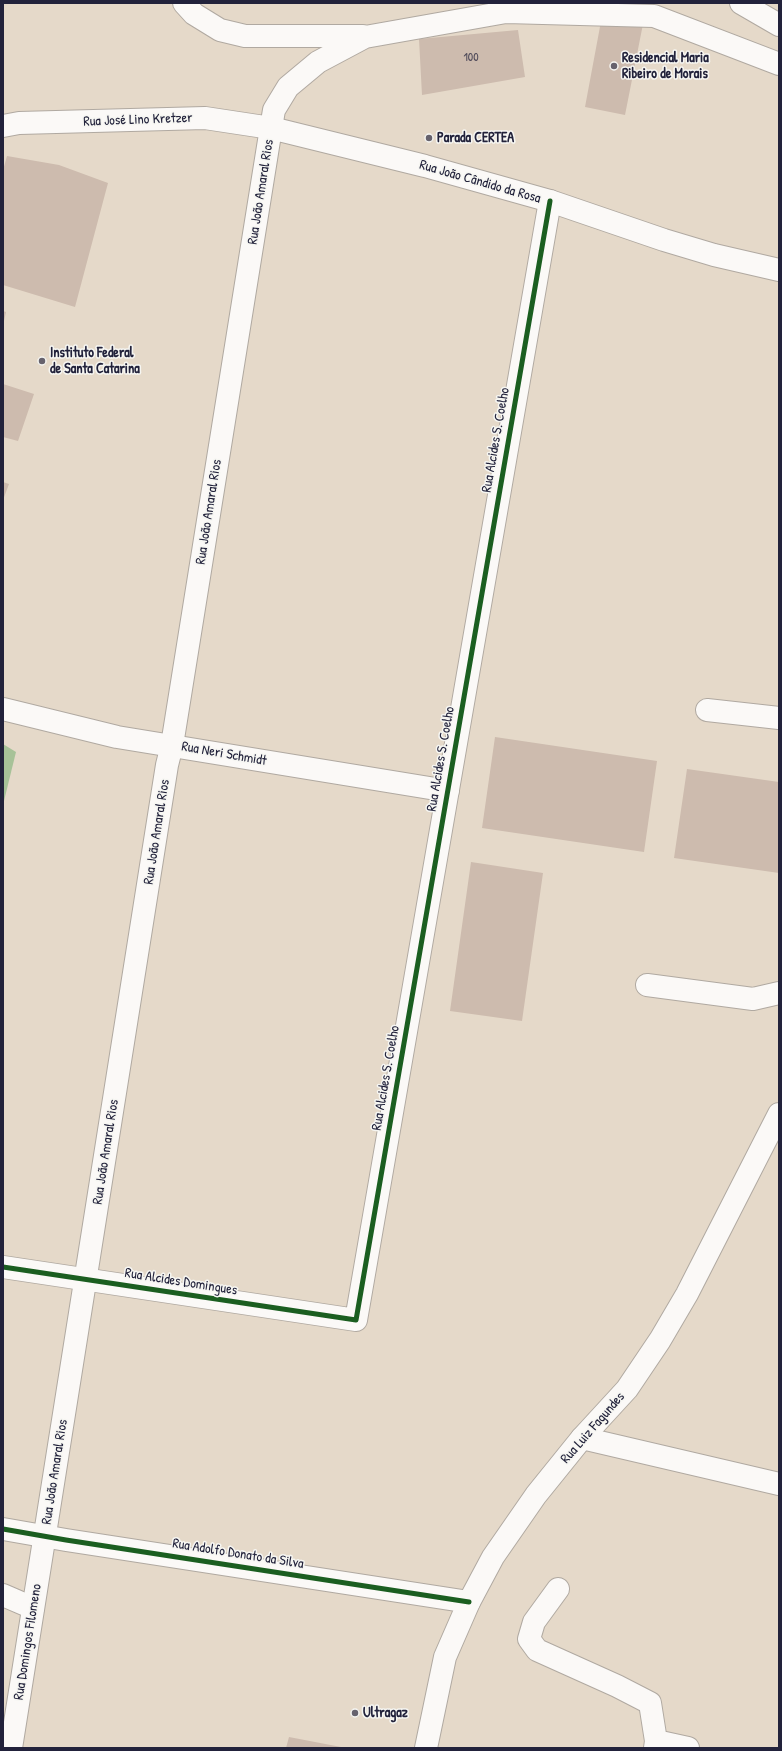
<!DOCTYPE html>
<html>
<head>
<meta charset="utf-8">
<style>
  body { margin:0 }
  #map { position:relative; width:782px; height:1751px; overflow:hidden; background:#e5d9c9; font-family:"Patrick Hand",sans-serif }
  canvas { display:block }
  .frame { position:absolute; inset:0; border:4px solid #22223b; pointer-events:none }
</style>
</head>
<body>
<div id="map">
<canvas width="782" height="1751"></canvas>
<div class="frame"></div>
</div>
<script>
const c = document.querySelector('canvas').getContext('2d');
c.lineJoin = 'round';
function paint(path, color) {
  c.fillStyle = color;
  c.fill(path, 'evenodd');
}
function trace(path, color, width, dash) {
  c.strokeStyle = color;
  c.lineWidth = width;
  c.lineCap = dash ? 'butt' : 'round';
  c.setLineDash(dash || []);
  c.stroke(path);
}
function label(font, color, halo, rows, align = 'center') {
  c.font = font + ' "Patrick Hand",sans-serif';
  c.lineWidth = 3;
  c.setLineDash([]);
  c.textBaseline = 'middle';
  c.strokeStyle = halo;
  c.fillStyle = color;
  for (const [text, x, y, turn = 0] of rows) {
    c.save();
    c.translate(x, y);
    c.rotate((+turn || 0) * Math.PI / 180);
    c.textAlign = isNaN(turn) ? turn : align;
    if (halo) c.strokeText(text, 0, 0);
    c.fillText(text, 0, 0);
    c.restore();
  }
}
paint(new Path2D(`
  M 3,744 L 16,752 L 3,805 Z`), '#a7c298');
paint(new Path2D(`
  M 602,16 L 643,24 L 625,115 L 585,107 Z
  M 518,30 L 525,77 L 422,95 L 419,39 Z
  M 7,156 L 59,165 L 108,183 L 75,307 L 3,285 L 3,170 Z
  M 3,311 L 6,312 L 4,321 L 3,321 Z
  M 3,384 L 34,394 L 18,441 L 3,437 Z
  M 3,482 L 9,484 L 3,500 Z
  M 495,737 L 657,761 L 644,852 L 482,828 Z
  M 687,769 L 779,782 L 779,873 L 674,858 Z
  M 471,862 L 543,873 L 522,1021 L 450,1011 Z
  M 289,1737 L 341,1747 L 341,1748 L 286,1748 Z`), '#cdbbae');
const minor = new Path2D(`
  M 184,3 L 194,14 L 220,30 L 245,36 L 363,36
  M 741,3 L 779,25
  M 3,126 L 19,123 L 205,118 L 271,128 L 274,110 L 288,87 L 318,62 L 365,37 L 506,12 L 654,16 L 779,64
  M 3,709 L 117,737 L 448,791
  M 707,710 L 779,718
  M 647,985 L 753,999 L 779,993
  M 3,1267 L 356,1320 L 550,201
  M 582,1438 L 779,1484
  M 3,1529 L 66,1540 L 469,1602
  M 558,1589 L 534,1622 L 529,1639 L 537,1650 L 617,1686 L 650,1703 L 656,1741 L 655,1748
  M 3,1595 L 33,1608
  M 656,1741 L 688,1748`);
const major = new Path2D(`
  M 11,1748 L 167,765 L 172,745 L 271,128 L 425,166 L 550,201 L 664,240 L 714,255 L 779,270
  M 426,1748 L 445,1657 L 469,1602 L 493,1557 L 536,1495 L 582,1438 L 627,1389 L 660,1340 L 687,1294 L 779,1114`);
trace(minor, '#b0a9a1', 24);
trace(major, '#b0a9a1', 24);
trace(minor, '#fbf9f7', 22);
trace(major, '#fbf9f7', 22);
trace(new Path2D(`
  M 3,1267 L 356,1320 L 550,201
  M 3,1529 L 66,1540 L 469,1602`), '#1b5e20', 5);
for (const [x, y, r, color] of [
  [614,66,4,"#66626d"],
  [429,138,4,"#66626d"],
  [42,361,4,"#66626d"],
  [355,1713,4,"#66626d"]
]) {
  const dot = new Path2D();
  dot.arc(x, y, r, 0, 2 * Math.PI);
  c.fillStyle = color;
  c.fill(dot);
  trace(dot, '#f6f6f2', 1.5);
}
label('12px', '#4d4858', null, [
  ["100",471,58]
]);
label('bold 14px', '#22223b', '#f6f6f2', [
  ["Residencial Maria",622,58],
  ["Ribeiro de Morais",622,74],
  ["Parada CERTEA",437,138],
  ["Instituto Federal",50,353],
  ["de Santa Catarina",50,369],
  ["Ultragaz",363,1713]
], 'left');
label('14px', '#22223b', '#f6f6f2', [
  ["Rua José Lino Kretzer",138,120,-2],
  ["Rua João Cândido da Rosa",480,182,16],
  ["Rua João Amaral Rios",261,192,-81],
  ["Rua Alcides S. Coelho",496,440,-80],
  ["Rua João Amaral Rios",209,512,-81],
  ["Rua Neri Schmidt",224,754,10],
  ["Rua Alcides S. Coelho",441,759,-80],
  ["Rua João Amaral Rios",157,832,-81],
  ["Rua Alcides S. Coelho",386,1078,-80],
  ["Rua João Amaral Rios",106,1152,-81],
  ["Rua Alcides Domingues",181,1282,9],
  ["Rua Luiz Fagundes",593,1428,-49],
  ["Rua João Amaral Rios",55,1472,-81],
  ["Rua Adolfo Donato da Silva",238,1554,9],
  ["Rua Domingos Filomeno",28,1642,-81]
]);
</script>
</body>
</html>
